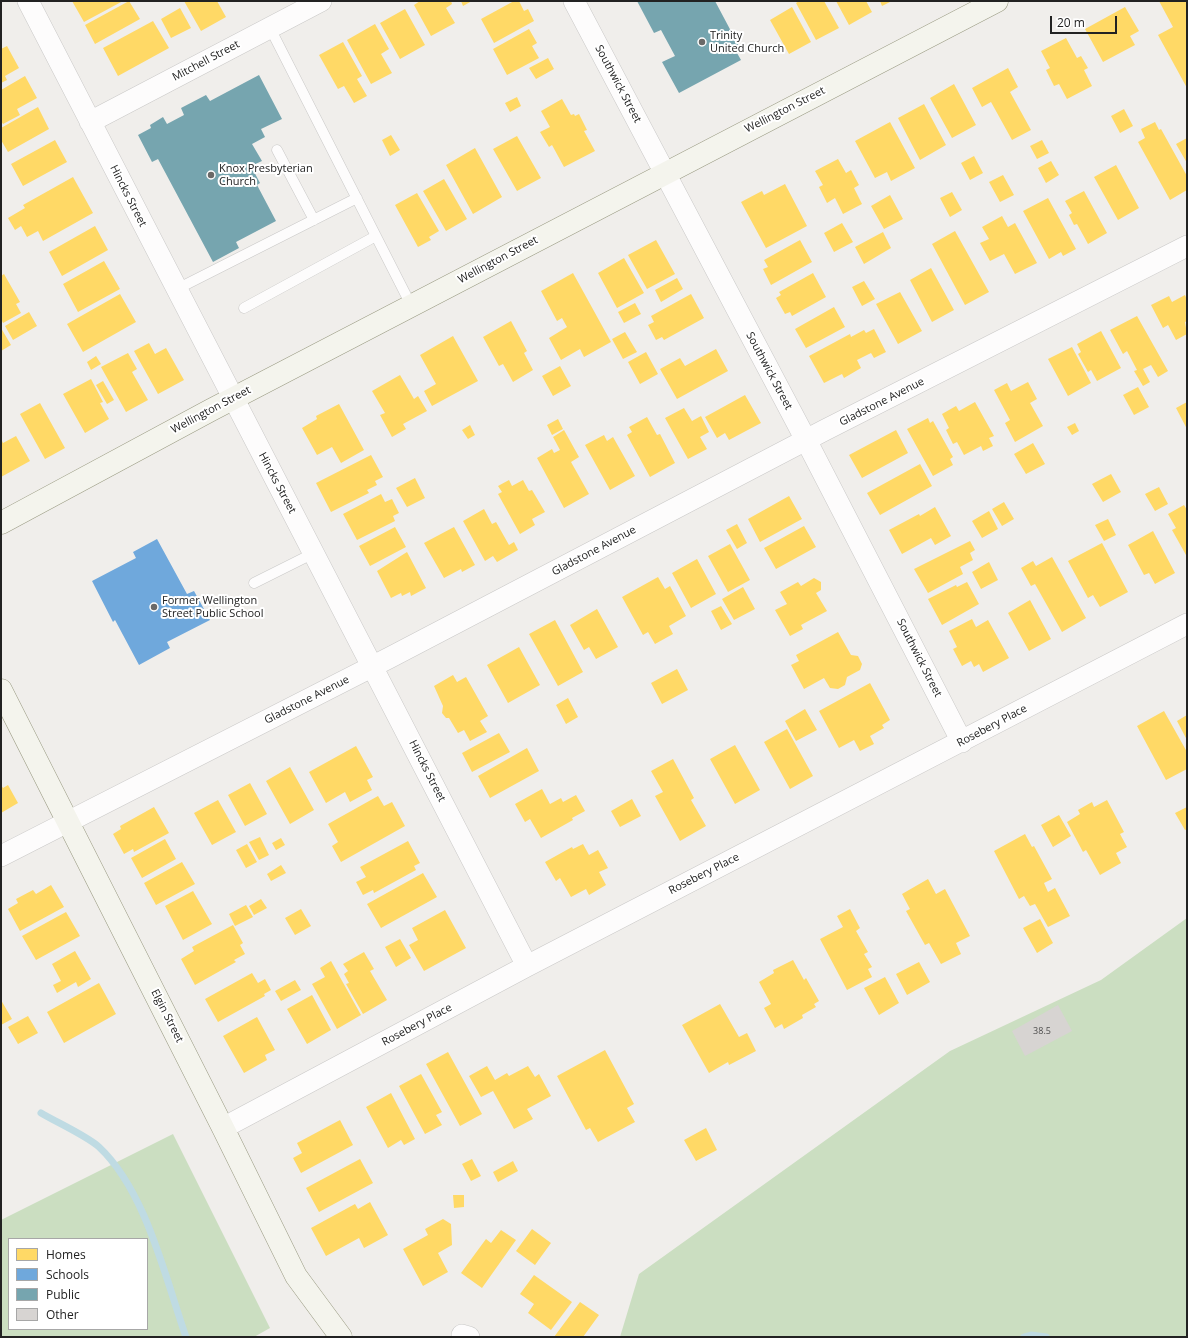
<!DOCTYPE html>
<html>
<head>
<meta charset="utf-8">
<style>
  body { margin:0 }
  #map { position:relative; width:1188px; height:1338px; overflow:hidden; background:#f0eeeb; font-family:"Open Sans",sans-serif }
  canvas { display:block }
  .frame { position:absolute; inset:0; border:2px solid #222; pointer-events:none }
  .legend { position:absolute; left:8px; top:1238px; width:140px; height:92px; box-sizing:border-box; background:#fff; border:1px solid #a7a7a7; margin:0; padding:5px 7px; list-style:none; font-size:12px; color:#222 }
  .legend li { display:flex; align-items:center; gap:8px; height:20px }
  .legend b { width:20px; border:1px solid #a7a7a7 }
  .scale { position:absolute; left:1050px; top:16px; width:67px; height:18px; box-sizing:border-box; border:2px solid #222; border-top:0; padding-left:5px; font-size:12px; line-height:14px; white-space:nowrap; color:#222; -webkit-text-stroke:3px #fff; paint-order:stroke }
</style>
</head>
<body>
<div id="map">
<canvas width="1188" height="1338"></canvas>
<div class="frame"></div>
<ul class="legend">
<li><b style="height:11px;background:#ffd966"></b>Homes</li>
<li><b style="height:11px;background:#6fa8dc"></b>Schools</li>
<li><b style="height:11px;background:#76a5af"></b>Public</li>
<li><b style="height:11px;background:#d7d4d2"></b>Other</li>
</ul>
<div class="scale">20 m</div>
</div>
<script>
const c = document.querySelector('canvas').getContext('2d');
c.lineJoin = 'round';
function paint(path, color) {
  c.fillStyle = color;
  c.fill(path, 'evenodd');
}
function trace(path, color, width, dash) {
  c.strokeStyle = color;
  c.lineWidth = width;
  c.lineCap = dash ? 'butt' : 'round';
  c.setLineDash(dash || []);
  c.stroke(path);
}
function label(font, color, halo, rows, align = 'center') {
  c.font = font + ' "Open Sans",sans-serif';
  c.lineWidth = 4;
  c.setLineDash([]);
  c.textBaseline = 'middle';
  c.strokeStyle = halo;
  c.fillStyle = color;
  for (const [text, x, y, turn = 0] of rows) {
    c.save();
    c.translate(x, y);
    c.rotate((+turn || 0) * Math.PI / 180);
    c.textAlign = isNaN(turn) ? turn : align;
    if (halo) c.strokeText(text, 0, 0);
    c.fillText(text, 0, 0);
    c.restore();
  }
}
paint(new Path2D(`
  M 1187,918 L 1187,1337 L 620,1337 L 639,1274 L 950,1051 L 1101,980 Z
  M 173,1134 L 270,1328 L 254,1337 L 1,1337 L 1,1220 ZM 9,1239 L 147,1239 L 147,1329 L 9,1329 Z`), '#cbdec1');
paint(new Path2D(`
  M 72,1 L 123,1 L 84,22 Z
  M 129,1 L 140,19 L 95,44 L 85,25 Z
  M 184,1 L 217,1 L 226,17 L 201,31 Z
  M 420,1 L 451,1 L 452,4 L 446,8 L 455,23 L 431,36 L 414,5 Z
  M 461,1 L 472,1 L 463,6 Z
  M 514,1 L 519,1 L 524,11 L 528,9 L 534,21 L 494,43 L 481,19 Z
  M 799,1 L 824,1 L 839,28 L 816,40 L 796,3 Z
  M 836,1 L 866,1 L 872,12 L 849,25 Z
  M 880,1 L 892,1 L 882,6 Z
  M 1159,1 L 1187,1 L 1187,88 L 1158,35 L 1173,27 Z
  M 792,7 L 811,42 L 789,54 L 770,20 Z
  M 1125,7 L 1139,31 L 1130,36 L 1135,45 L 1103,62 L 1085,29 Z
  M 180,8 L 191,28 L 171,38 L 161,19 Z
  M 405,9 L 425,45 L 400,59 L 380,23 Z
  M 153,21 L 169,48 L 118,76 L 103,48 Z
  M 375,24 L 389,49 L 381,54 L 392,73 L 371,84 L 347,40 Z
  M 529,29 L 537,43 L 532,46 L 539,58 L 507,75 L 493,49 Z
  M 1066,38 L 1077,58 L 1081,56 L 1088,68 L 1084,70 L 1092,86 L 1067,99 L 1059,84 L 1054,86 L 1046,70 L 1050,68 L 1041,51 Z
  M 343,42 L 362,76 L 357,79 L 367,96 L 354,103 L 344,86 L 338,89 L 319,55 Z
  M 7,46 L 19,68 L 5,76 L 7,80 L 1,83 L 1,49 Z
  M 548,58 L 554,69 L 536,79 L 529,68 Z
  M 1008,68 L 1018,87 L 1010,92 L 1031,130 L 1012,140 L 991,102 L 982,107 L 972,88 Z
  M 25,76 L 37,98 L 17,109 L 20,115 L 3,124 L 1,121 L 1,90 Z
  M 954,84 L 976,125 L 952,138 L 930,98 Z
  M 517,97 L 521,106 L 510,112 L 505,103 Z
  M 562,99 L 571,115 L 574,114 L 575,116 L 579,114 L 587,130 L 584,131 L 595,151 L 564,167 L 552,145 L 549,147 L 540,132 L 550,127 L 541,111 Z
  M 924,104 L 946,145 L 920,160 L 898,118 Z
  M 38,107 L 49,129 L 8,152 L 1,140 L 1,128 Z
  M 1124,109 L 1133,126 L 1120,133 L 1111,116 Z
  M 890,122 L 915,168 L 891,181 L 887,172 L 875,178 L 855,141 Z
  M 1155,122 L 1159,130 L 1161,129 L 1187,176 L 1187,190 L 1170,200 L 1138,142 L 1145,138 L 1141,129 Z
  M 391,135 L 400,150 L 390,156 L 382,140 Z
  M 517,136 L 541,178 L 517,191 L 493,149 Z
  M 1187,138 L 1187,163 L 1176,144 Z
  M 55,140 L 67,162 L 23,186 L 11,164 Z
  M 1042,140 L 1049,153 L 1037,159 L 1030,146 Z
  M 475,148 L 502,197 L 473,214 L 446,165 Z
  M 974,156 L 983,173 L 970,180 L 961,163 Z
  M 838,159 L 846,173 L 851,170 L 859,185 L 854,188 L 862,204 L 843,214 L 835,198 L 827,203 L 819,187 L 823,185 L 815,171 Z
  M 1051,161 L 1059,175 L 1046,183 L 1038,168 Z
  M 1116,165 L 1139,208 L 1118,220 L 1094,177 Z
  M 1003,175 L 1014,195 L 1000,202 L 989,182 Z
  M 73,177 L 93,213 L 43,241 L 38,231 L 27,237 L 21,226 L 15,230 L 8,218 L 25,208 L 23,205 Z
  M 444,179 L 467,219 L 446,231 L 423,191 Z
  M 785,184 L 807,226 L 766,248 L 741,202 L 762,191 L 764,195 Z
  M 1084,191 L 1107,233 L 1088,244 L 1077,224 L 1074,225 L 1069,215 L 1072,213 L 1065,201 Z
  M 952,192 L 962,210 L 950,217 L 940,198 Z
  M 417,193 L 439,231 L 429,237 L 431,240 L 418,247 L 395,205 Z
  M 890,195 L 903,219 L 884,229 L 871,206 Z
  M 1048,198 L 1076,249 L 1063,256 L 1061,252 L 1049,259 L 1023,211 Z
  M 1002,216 L 1008,227 L 1015,223 L 1037,263 L 1015,274 L 1004,254 L 990,261 L 980,243 L 989,239 L 982,227 Z
  M 842,223 L 853,242 L 834,252 L 824,233 Z
  M 95,226 L 108,250 L 62,276 L 49,252 Z
  M 955,231 L 989,292 L 965,305 L 932,244 Z
  M 883,232 L 891,248 L 864,264 L 855,247 Z
  M 656,240 L 675,274 L 647,289 L 628,255 Z
  M 800,240 L 812,262 L 771,285 L 763,269 L 768,267 L 764,260 Z
  M 624,258 L 644,293 L 617,308 L 598,273 Z
  M 104,261 L 120,289 L 78,312 L 63,284 Z
  M 931,268 L 954,310 L 932,322 L 910,280 Z
  M 573,273 L 611,342 L 584,357 L 580,349 L 561,360 L 549,338 L 567,327 L 562,318 L 557,321 L 541,291 Z
  M 813,273 L 826,297 L 792,316 L 790,312 L 785,314 L 776,298 L 781,295 L 779,292 Z
  M 4,274 L 20,302 L 16,304 L 21,313 L 3,323 L 1,319 L 1,276 Z
  M 677,278 L 683,289 L 661,302 L 655,290 Z
  M 864,281 L 875,299 L 862,306 L 852,287 Z
  M 900,292 L 922,331 L 898,344 L 876,304 Z
  M 120,294 L 136,322 L 83,352 L 67,324 Z
  M 691,294 L 704,318 L 664,340 L 662,337 L 656,340 L 648,325 L 654,322 L 651,316 Z
  M 1185,295 L 1187,300 L 1187,321 L 1185,322 L 1187,334 L 1176,340 L 1168,325 L 1163,328 L 1151,305 L 1169,296 L 1172,302 Z
  M 635,303 L 641,314 L 624,323 L 618,312 Z
  M 834,307 L 845,327 L 806,348 L 795,329 Z
  M 29,312 L 37,326 L 13,340 L 5,326 Z
  M 1137,316 L 1168,371 L 1158,377 L 1151,365 L 1143,369 L 1150,382 L 1143,386 L 1134,371 L 1137,370 L 1127,351 L 1123,354 L 1110,330 Z
  M 511,321 L 527,351 L 524,353 L 533,370 L 513,382 L 503,364 L 499,366 L 483,337 Z
  M 1,328 L 11,345 L 1,351 Z
  M 874,329 L 886,352 L 874,358 L 871,353 L 857,360 L 861,368 L 844,378 L 842,374 L 824,383 L 809,356 L 850,334 L 851,337 L 864,330 L 866,333 Z
  M 1101,331 L 1121,368 L 1097,381 L 1091,370 L 1088,372 L 1078,354 L 1081,352 L 1077,344 Z
  M 625,332 L 637,352 L 623,359 L 612,339 Z
  M 453,336 L 478,381 L 432,406 L 424,391 L 436,384 L 420,355 Z
  M 149,343 L 155,354 L 166,348 L 184,380 L 158,394 L 134,351 Z
  M 1072,347 L 1091,383 L 1068,396 L 1048,359 Z
  M 716,349 L 728,371 L 677,399 L 660,369 L 680,358 L 685,366 Z
  M 646,352 L 658,374 L 640,384 L 628,362 Z
  M 128,353 L 137,369 L 132,372 L 148,400 L 126,412 L 101,367 Z
  M 96,356 L 101,364 L 91,370 L 87,362 Z
  M 560,366 L 571,386 L 553,396 L 542,376 Z
  M 400,375 L 414,399 L 418,396 L 427,411 L 403,424 L 406,429 L 392,437 L 380,415 L 385,413 L 372,391 Z
  M 91,379 L 103,402 L 100,403 L 109,419 L 85,433 L 63,394 Z
  M 103,381 L 114,400 L 107,404 L 96,385 Z
  M 1028,382 L 1037,399 L 1030,403 L 1043,426 L 1015,442 L 1005,423 L 1010,420 L 994,390 L 1007,383 L 1011,391 Z
  M 1138,387 L 1149,407 L 1134,415 L 1123,395 Z
  M 745,395 L 761,423 L 729,440 L 725,433 L 717,438 L 705,417 Z
  M 975,402 L 994,436 L 989,438 L 993,446 L 983,451 L 981,446 L 964,455 L 957,442 L 953,444 L 946,430 L 949,428 L 942,414 L 956,406 L 959,411 Z
  M 1187,402 L 1187,429 L 1176,408 Z
  M 40,403 L 65,448 L 45,459 L 20,414 Z
  M 339,404 L 364,450 L 341,463 L 332,447 L 317,455 L 302,428 L 317,419 L 316,416 Z
  M 684,408 L 692,421 L 701,416 L 709,432 L 700,437 L 707,449 L 688,459 L 665,418 Z
  M 647,417 L 657,435 L 660,434 L 675,463 L 650,477 L 627,435 L 632,432 L 629,427 Z
  M 928,418 L 930,423 L 933,421 L 953,457 L 950,459 L 953,465 L 933,476 L 907,429 Z
  M 558,419 L 563,429 L 552,435 L 547,425 Z
  M 1075,423 L 1079,431 L 1072,435 L 1067,427 Z
  M 470,425 L 475,435 L 468,439 L 462,430 Z
  M 564,430 L 579,457 L 571,462 L 589,494 L 564,508 L 537,458 L 552,449 L 554,453 L 560,450 L 553,437 Z
  M 896,430 L 908,453 L 862,478 L 849,455 Z
  M 604,435 L 607,441 L 613,437 L 635,476 L 610,490 L 585,445 Z
  M 16,436 L 30,461 L 1,477 L 1,439 L 3,443 Z
  M 1033,443 L 1045,464 L 1026,474 L 1014,454 Z
  M 371,455 L 383,477 L 375,481 L 377,485 L 367,490 L 369,493 L 331,512 L 316,483 Z
  M 920,464 L 932,486 L 880,515 L 867,493 Z
  M 1111,474 L 1121,492 L 1103,502 L 1092,484 Z
  M 415,478 L 425,498 L 407,507 L 396,488 Z
  M 509,480 L 512,486 L 523,480 L 529,491 L 532,490 L 545,512 L 532,519 L 535,525 L 520,534 L 498,494 L 502,492 L 498,486 Z
  M 1159,487 L 1168,504 L 1155,511 L 1145,494 Z
  M 381,494 L 385,502 L 392,499 L 399,513 L 393,516 L 395,521 L 357,540 L 343,514 Z
  M 789,496 L 802,519 L 760,542 L 748,519 Z
  M 1004,502 L 1014,519 L 1002,526 L 992,509 Z
  M 1184,505 L 1187,510 L 1186,555 L 1172,530 L 1176,528 L 1168,514 Z
  M 935,507 L 951,536 L 935,545 L 931,538 L 902,554 L 889,530 L 919,514 L 920,516 Z
  M 484,509 L 492,524 L 496,522 L 509,545 L 514,542 L 518,550 L 497,562 L 493,556 L 485,561 L 463,521 Z
  M 989,511 L 998,529 L 982,538 L 972,521 Z
  M 1108,519 L 1116,535 L 1104,541 L 1095,525 Z
  M 737,524 L 747,543 L 737,549 L 726,530 Z
  M 804,526 L 816,547 L 776,569 L 764,548 Z
  M 395,527 L 406,547 L 370,566 L 359,546 Z
  M 454,527 L 475,565 L 462,572 L 461,569 L 444,578 L 424,543 Z
  M 1153,531 L 1175,573 L 1155,584 L 1149,573 L 1144,575 L 1128,545 Z
  M 970,541 L 975,550 L 970,553 L 973,560 L 960,567 L 963,574 L 928,593 L 914,569 Z
  M 1102,543 L 1128,592 L 1100,607 L 1093,595 L 1088,598 L 1068,561 Z
  M 730,544 L 750,580 L 728,592 L 708,556 Z
  M 407,552 L 426,588 L 411,596 L 410,592 L 402,596 L 401,593 L 391,598 L 377,571 Z
  M 1052,557 L 1086,618 L 1062,632 L 1035,584 L 1031,586 L 1021,568 L 1033,561 L 1036,566 Z
  M 697,559 L 716,594 L 691,608 L 672,573 Z
  M 989,562 L 998,580 L 981,589 L 972,572 Z
  M 658,577 L 665,589 L 670,586 L 686,616 L 669,626 L 673,634 L 655,644 L 648,632 L 643,635 L 622,597 Z
  M 814,578 L 821,582 L 821,590 L 816,593 L 827,611 L 801,625 L 803,629 L 790,636 L 775,610 L 787,604 L 780,592 L 798,582 L 801,586 Z
  M 967,582 L 979,604 L 942,625 L 928,599 L 956,585 L 957,587 Z
  M 743,587 L 755,609 L 734,620 L 722,599 Z
  M 1030,600 L 1051,639 L 1029,651 L 1008,613 Z
  M 721,606 L 732,624 L 721,630 L 711,611 Z
  M 597,609 L 618,647 L 596,659 L 589,647 L 584,650 L 570,625 Z
  M 972,619 L 976,627 L 988,620 L 1009,658 L 983,672 L 979,664 L 974,667 L 971,661 L 962,666 L 953,649 L 957,647 L 949,631 Z
  M 555,620 L 583,672 L 558,686 L 529,634 Z
  M 838,632 L 851,655 L 858,656 L 862,664 L 860,670 L 847,677 L 845,685 L 838,689 L 830,688 L 824,678 L 804,689 L 791,665 L 799,661 L 796,655 Z
  M 519,647 L 540,685 L 508,703 L 487,665 Z
  M 677,669 L 688,690 L 662,704 L 651,683 Z
  M 453,675 L 457,682 L 466,677 L 488,716 L 480,721 L 487,732 L 470,741 L 464,730 L 458,733 L 449,718 L 446,718 L 442,713 L 443,706 L 434,686 Z
  M 870,683 L 890,720 L 882,725 L 884,728 L 870,736 L 874,744 L 860,751 L 854,740 L 839,748 L 819,711 Z
  M 568,698 L 578,717 L 566,724 L 556,705 Z
  M 805,709 L 817,730 L 796,741 L 785,721 Z
  M 1164,711 L 1187,752 L 1187,769 L 1166,780 L 1137,726 Z
  M 1187,715 L 1187,740 L 1177,721 Z
  M 787,729 L 813,776 L 790,789 L 764,742 Z
  M 499,733 L 510,752 L 472,772 L 462,753 Z
  M 735,745 L 760,790 L 735,804 L 710,759 Z
  M 356,746 L 373,777 L 367,780 L 372,790 L 350,802 L 345,792 L 326,803 L 309,772 Z
  M 527,748 L 539,771 L 490,798 L 478,776 Z
  M 673,759 L 694,798 L 691,800 L 706,826 L 680,841 L 655,796 L 663,792 L 651,771 Z
  M 290,767 L 314,810 L 290,824 L 266,781 Z
  M 250,783 L 267,814 L 245,826 L 228,795 Z
  M 1,785 L 3,788 L 8,785 L 18,803 L 1,813 Z
  M 542,789 L 550,804 L 561,798 L 563,802 L 576,795 L 585,811 L 572,818 L 573,820 L 541,838 L 530,819 L 525,822 L 515,804 Z
  M 378,796 L 384,806 L 392,802 L 405,826 L 341,862 L 332,846 L 338,842 L 328,824 Z
  M 632,799 L 641,816 L 620,827 L 611,811 Z
  M 218,800 L 236,832 L 212,845 L 194,813 Z
  M 1107,800 L 1124,832 L 1120,834 L 1127,847 L 1116,853 L 1121,863 L 1100,875 L 1086,850 L 1083,852 L 1067,822 L 1080,814 L 1078,810 L 1092,802 L 1094,807 Z
  M 154,807 L 169,833 L 134,852 L 133,849 L 124,854 L 113,834 L 121,829 L 120,826 Z
  M 1187,807 L 1187,829 L 1185,830 L 1175,813 Z
  M 1059,815 L 1071,836 L 1053,847 L 1041,825 Z
  M 1025,834 L 1032,847 L 1034,846 L 1052,879 L 1044,883 L 1048,892 L 1055,888 L 1070,916 L 1048,927 L 1035,904 L 1030,906 L 1024,896 L 1019,899 L 994,851 Z
  M 260,837 L 269,855 L 259,860 L 249,842 Z
  M 281,838 L 285,845 L 276,850 L 272,843 Z
  M 165,839 L 176,859 L 142,878 L 131,858 Z
  M 408,841 L 420,863 L 414,866 L 416,870 L 374,893 L 373,890 L 363,895 L 356,882 L 366,877 L 360,867 Z
  M 247,844 L 257,862 L 246,868 L 236,850 Z
  M 583,844 L 589,855 L 598,850 L 608,868 L 599,872 L 606,885 L 589,895 L 586,889 L 571,897 L 560,878 L 556,881 L 545,862 L 572,847 L 573,849 Z
  M 182,862 L 195,884 L 156,905 L 144,883 Z
  M 281,865 L 286,873 L 271,881 L 267,874 Z
  M 423,873 L 437,897 L 381,928 L 367,904 Z
  M 928,879 L 936,894 L 945,889 L 970,936 L 956,943 L 961,954 L 941,964 L 929,943 L 925,945 L 906,911 L 910,909 L 902,894 Z
  M 51,885 L 64,907 L 20,931 L 8,909 L 18,903 L 16,899 L 33,890 L 36,894 Z
  M 193,891 L 212,924 L 183,940 L 165,906 Z
  M 261,899 L 267,908 L 254,915 L 249,906 Z
  M 246,905 L 253,917 L 235,926 L 229,914 Z
  M 301,909 L 311,926 L 295,935 L 285,918 Z
  M 850,909 L 860,928 L 856,931 L 868,952 L 864,954 L 872,967 L 868,969 L 872,977 L 847,990 L 820,939 L 843,927 L 837,916 Z
  M 445,910 L 466,948 L 424,971 L 409,945 L 418,940 L 412,928 Z
  M 66,912 L 80,936 L 36,960 L 22,936 Z
  M 1040,919 L 1053,943 L 1037,953 L 1023,928 Z
  M 233,925 L 243,943 L 240,945 L 245,954 L 234,960 L 236,962 L 195,985 L 181,959 L 194,951 L 192,947 Z
  M 400,939 L 411,958 L 396,967 L 385,947 Z
  M 75,951 L 91,979 L 78,987 L 76,982 L 57,993 L 53,985 L 61,981 L 52,964 Z
  M 364,952 L 374,969 L 370,971 L 387,1000 L 363,1014 L 346,984 L 349,983 L 344,974 L 348,971 L 343,964 Z
  M 793,960 L 804,980 L 806,978 L 819,1001 L 814,1004 L 816,1007 L 802,1015 L 803,1018 L 784,1029 L 782,1024 L 775,1028 L 764,1008 L 771,1004 L 759,982 L 774,973 L 773,970 Z
  M 331,961 L 361,1015 L 337,1029 L 312,984 L 325,977 L 320,968 Z
  M 919,962 L 930,982 L 907,995 L 896,974 Z
  M 252,973 L 258,983 L 265,979 L 271,990 L 264,994 L 265,996 L 218,1022 L 205,999 Z
  M 885,977 L 899,1003 L 879,1015 L 864,988 Z
  M 295,980 L 301,990 L 281,1001 L 275,991 Z
  M 99,983 L 116,1014 L 64,1043 L 47,1012 Z
  M 312,995 L 331,1030 L 307,1044 L 287,1009 Z
  M 1,1000 L 12,1019 L 1,1025 Z
  M 720,1004 L 739,1037 L 747,1033 L 756,1051 L 729,1065 L 728,1062 L 709,1073 L 682,1025 Z
  M 28,1016 L 38,1033 L 18,1044 L 8,1027 Z
  M 257,1017 L 275,1050 L 265,1055 L 267,1060 L 244,1073 L 223,1036 Z
  M 605,1050 L 634,1104 L 627,1108 L 635,1122 L 598,1142 L 590,1128 L 586,1130 L 557,1076 Z
  M 448,1052 L 482,1114 L 460,1126 L 426,1064 Z
  M 487,1066 L 495,1080 L 507,1073 L 509,1076 L 528,1066 L 535,1077 L 539,1074 L 551,1096 L 527,1109 L 533,1119 L 514,1129 L 493,1091 L 481,1097 L 469,1076 Z
  M 421,1074 L 442,1112 L 436,1115 L 442,1125 L 425,1134 L 399,1086 Z
  M 391,1093 L 415,1139 L 404,1145 L 401,1140 L 388,1148 L 366,1107 Z
  M 340,1120 L 353,1145 L 301,1173 L 293,1158 L 302,1153 L 297,1143 Z
  M 706,1128 L 717,1150 L 696,1161 L 684,1140 Z
  M 360,1159 L 373,1183 L 319,1212 L 306,1188 Z
  M 472,1159 L 481,1176 L 471,1181 L 462,1164 Z
  M 513,1161 L 518,1171 L 498,1182 L 493,1172 Z
  M 453,1195 L 464,1195 L 464,1207 L 454,1208 Z
  M 370,1202 L 388,1235 L 364,1248 L 359,1238 L 326,1256 L 311,1228 L 355,1204 L 358,1209 Z
  M 443,1219 L 451,1224 L 452,1245 L 438,1253 L 448,1272 L 423,1286 L 403,1249 L 428,1235 L 425,1229 Z
  M 532,1229 L 551,1243 L 535,1265 L 516,1251 Z
  M 501,1230 L 516,1240 L 482,1288 L 461,1273 L 486,1239 L 491,1243 Z
  M 534,1275 L 572,1302 L 551,1330 L 528,1313 L 534,1304 L 520,1294 Z
  M 580,1302 L 599,1315 L 583,1337 L 554,1337 Z`), '#ffd966');
paint(new Path2D(`
  M 157,539 L 187,594 L 194,591 L 210,620 L 167,642 L 170,648 L 139,665 L 115,620 L 113,622 L 92,581 L 136,558 L 133,552 Z`), '#6fa8dc');
paint(new Path2D(`
  M 637,1 L 715,1 L 741,50 L 737,53 L 741,60 L 679,93 L 662,62 L 675,56 L 661,30 L 654,33 Z
  M 259,75 L 282,119 L 261,129 L 265,137 L 252,144 L 262,161 L 251,166 L 260,183 L 257,185 L 276,221 L 236,242 L 239,248 L 213,262 L 158,159 L 152,162 L 138,135 L 151,128 L 150,125 L 163,117 L 167,124 L 184,115 L 181,108 L 206,95 L 210,101 Z`), '#76a5af');
trace(new Path2D(`
  M 41,1113 C 56,1122 87,1136 99,1147 C 146,1191 165,1277 186,1337
  M 1024,1337 L 1031,1335 L 1046,1337`), '#bfdbe3', 7);
paint(new Path2D(`
  M 1058,1005 L 1072,1031 L 1025,1056 L 1012,1031 Z`), '#d7d4d2');
const lane = new Path2D(`
  M 270,28 L 411,305
  M 277,150 L 314,220
  M 177,289 L 357,198
  M 244,308 L 376,236
  M 254,583 L 314,553`);
const street = new Path2D(`
  M 28,1 L 527,966
  M 574,1 L 806,440 L 962,742
  M 90,122 L 321,1
  M 1,856 L 389,658 L 825,430 L 1187,246
  M 223,1128 L 527,966 L 1187,624
  M 462,1335 L 469,1337`);
const secondary = new Path2D(`
  M 1,523 L 211,410 L 997,1
  M 1,690 L 223,1128 L 296,1276 L 341,1337`);
trace(lane, '#c9c8c7', 11);
trace(street, '#c9c8c7', 22);
trace(secondary, '#999a82', 23);
trace(lane, '#fdfcfc', 10);
trace(street, '#fdfcfc', 21);
trace(secondary, '#f4f4ed', 22);
for (const [x, y, r, color] of [
  [702,42,4,"#6a6968"],
  [211,175,4,"#6a6968"],
  [154,607,4,"#6a6968"]
]) {
  const dot = new Path2D();
  dot.arc(x, y, r, 0, 2 * Math.PI);
  c.fillStyle = color;
  c.fill(dot);
  trace(dot, '#fff', 1.5);
}
label('9px', '#4f4e4e', null, [
  ["38.5",1042,1031]
]);
label('11px', '#222', '#fff', [
  ["Trinity",710,36],
  ["United Church",710,49],
  ["Knox Presbyterian",219,169],
  ["Church",219,182],
  ["Former Wellington",162,601],
  ["Street Public School",162,614]
], 'left');
label('11px', '#222', '#fff', [
  ["Mitchell Street",206,61,-28],
  ["Southwick Street",618,84,62],
  ["Wellington Street",785,110,-27],
  ["Hincks Street",128,196,63],
  ["Wellington Street",498,260,-28],
  ["Southwick Street",769,371,62],
  ["Gladstone Avenue",882,402,-27],
  ["Wellington Street",211,410,-28],
  ["Hincks Street",277,483,62],
  ["Gladstone Avenue",594,551,-28],
  ["Southwick Street",919,658,63],
  ["Gladstone Avenue",307,700,-27],
  ["Rosebery Place",992,726,-28],
  ["Hincks Street",427,771,63],
  ["Rosebery Place",704,874,-27],
  ["Elgin Street",167,1016,63],
  ["Rosebery Place",417,1025,-28]
]);
</script>
</body>
</html>
